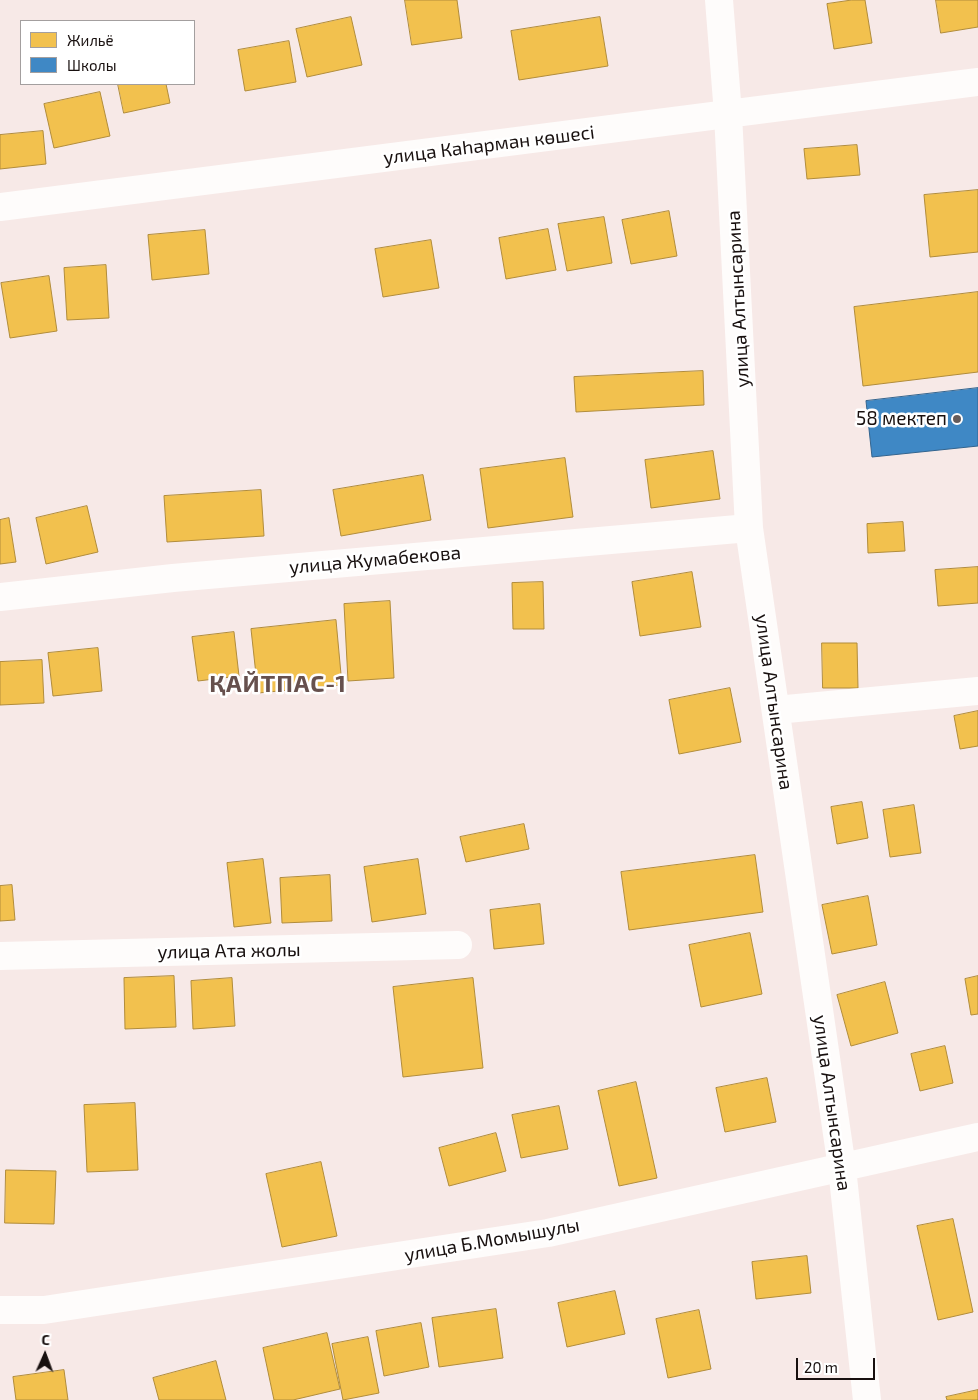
<!DOCTYPE html>
<html>
<head>
<meta charset="utf-8">
<style>
  body { margin:0 }
  #map { position:relative; width:978px; height:1400px; overflow:hidden; background:#f7e9e7; font-family:"Exo 2",sans-serif }
  canvas { display:block }
  .legend { position:absolute; left:20px; top:20px; width:175px; height:65px; box-sizing:border-box; background:#fff; border:1px solid #a39f9f; margin:0; padding:6px 9px; list-style:none; font-size:15px; color:#18100f }
  .legend li { display:flex; align-items:center; gap:10px; height:25px }
  .legend b { width:25px; border:1px solid #a39f9f }
  .north { position:absolute; left:20px; top:1330px; width:50px; height:50px; -webkit-text-stroke:4px #fff; paint-order:stroke; rotate:2deg; font-size:14px; font-weight:700; line-height:20px; text-align:center; color:#18100f }
  .north::after { content:''; display:block; margin:auto; width:18px; height:22px; background:#18100f; clip-path:polygon(50% 0,100% 100%,50% 72%,0 100%) }
  .scale { position:absolute; left:796px; top:1358px; width:79px; height:22px; box-sizing:border-box; border:2px solid #18100f; border-top:0; padding-left:6px; font-size:15px; line-height:18px; white-space:nowrap; color:#18100f; -webkit-text-stroke:4px #fff; paint-order:stroke }
</style>
</head>
<body>
<div id="map">
<canvas width="978" height="1400"></canvas>
<ul class="legend">
<li><b style="height:14px;background:#f2c14e"></b>Жильё</li>
<li><b style="height:14px;background:#3f88c5"></b>Школы</li>
</ul>
<div class="north">С</div>
<div class="scale">20 m</div>
</div>
<script>
const c = document.querySelector('canvas').getContext('2d');
c.lineJoin = 'round';
function paint(path, color) {
  c.fillStyle = color;
  c.fill(path, 'evenodd');
}
function trace(path, color, width, dash) {
  c.strokeStyle = color;
  c.lineWidth = width;
  c.lineCap = dash ? 'butt' : 'round';
  c.setLineDash(dash || []);
  c.stroke(path);
}
function label(font, color, halo, rows, align = 'center') {
  c.font = font + ' "Exo 2",sans-serif';
  c.lineWidth = 5;
  c.setLineDash([]);
  c.textBaseline = 'middle';
  c.strokeStyle = halo;
  c.fillStyle = color;
  for (const [text, x, y, turn = 0] of rows) {
    c.save();
    c.translate(x, y);
    c.rotate((+turn || 0) * Math.PI / 180);
    c.textAlign = isNaN(turn) ? turn : align;
    if (halo) c.strokeText(text, 0, 0);
    c.fillText(text, 0, 0);
    c.restore();
  }
}
const homes = new Path2D(`
  M 405,0 L 457,0 L 462,38 L 412,45 Z
  M 852,0 L 865,0 L 872,43 L 834,49 L 827,4 Z
  M 936,0 L 978,0 L 978,27 L 941,33 Z
  M 351,17 L 362,65 L 307,77 L 296,29 Z
  M 600,17 L 608,66 L 519,80 L 511,31 Z
  M 289,41 L 296,82 L 245,91 L 238,50 Z
  M 118,84 L 166,84 L 170,103 L 124,113 Z
  M 100,92 L 110,136 L 54,148 L 44,104 Z
  M 43,131 L 46,164 L 0,169 L 0,135 Z
  M 857,145 L 860,175 L 807,179 L 804,149 Z
  M 978,190 L 978,252 L 930,257 L 924,195 Z
  M 669,211 L 677,256 L 631,264 L 622,220 Z
  M 604,217 L 612,263 L 567,271 L 558,224 Z
  M 548,229 L 556,270 L 506,279 L 499,238 Z
  M 205,230 L 209,274 L 152,280 L 148,235 Z
  M 431,240 L 439,288 L 383,297 L 375,249 Z
  M 106,265 L 109,318 L 67,320 L 64,268 Z
  M 49,276 L 57,331 L 10,338 L 1,283 Z
  M 978,292 L 978,372 L 863,386 L 854,307 Z
  M 703,371 L 704,405 L 576,412 L 574,377 Z
  M 713,451 L 720,499 L 651,508 L 645,460 Z
  M 565,458 L 573,517 L 488,528 L 480,469 Z
  M 423,475 L 431,520 L 341,536 L 333,490 Z
  M 261,490 L 264,536 L 167,542 L 164,496 Z
  M 87,506 L 98,552 L 46,564 L 36,518 Z
  M 9,518 L 16,562 L 0,564 L 0,520 Z
  M 903,522 L 905,551 L 868,553 L 867,524 Z
  M 978,567 L 978,603 L 938,606 L 935,570 Z
  M 692,572 L 701,627 L 640,636 L 632,582 Z
  M 543,582 L 544,629 L 513,629 L 512,583 Z
  M 390,601 L 394,678 L 348,681 L 344,604 Z
  M 336,620 L 342,685 L 258,693 L 251,629 Z
  M 234,632 L 239,676 L 198,681 L 192,637 Z
  M 822,643 L 857,643 L 858,688 L 823,688 Z
  M 98,648 L 102,691 L 53,696 L 48,653 Z
  M 42,660 L 44,703 L 0,705 L 0,662 Z
  M 730,688 L 741,742 L 679,754 L 669,700 Z
  M 978,711 L 978,746 L 960,749 L 954,716 Z
  M 862,802 L 868,838 L 837,844 L 831,807 Z
  M 914,805 L 921,853 L 890,857 L 883,810 Z
  M 524,824 L 529,849 L 466,862 L 460,837 Z
  M 755,855 L 763,912 L 629,930 L 621,872 Z
  M 263,859 L 271,923 L 234,927 L 227,863 Z
  M 418,859 L 426,914 L 372,922 L 364,867 Z
  M 330,875 L 332,921 L 282,923 L 280,878 Z
  M 12,885 L 15,920 L 0,921 L 0,886 Z
  M 868,896 L 877,945 L 832,954 L 822,905 Z
  M 540,904 L 544,944 L 494,949 L 490,910 Z
  M 750,933 L 762,994 L 701,1007 L 689,945 Z
  M 174,976 L 176,1027 L 125,1029 L 124,978 Z
  M 978,976 L 978,1014 L 971,1015 L 965,979 Z
  M 232,978 L 235,1026 L 193,1029 L 191,981 Z
  M 473,978 L 483,1068 L 403,1077 L 393,987 Z
  M 885,982 L 898,1033 L 851,1046 L 837,995 Z
  M 945,1046 L 953,1083 L 920,1091 L 911,1054 Z
  M 767,1078 L 776,1122 L 725,1132 L 716,1088 Z
  M 636,1082 L 657,1178 L 619,1186 L 598,1091 Z
  M 135,1103 L 138,1170 L 87,1172 L 84,1105 Z
  M 559,1106 L 568,1149 L 521,1158 L 512,1115 Z
  M 496,1133 L 506,1171 L 449,1186 L 439,1148 Z
  M 321,1162 L 337,1236 L 282,1247 L 266,1174 Z
  M 6,1170 L 56,1171 L 54,1224 L 5,1223 Z
  M 953,1219 L 973,1312 L 938,1320 L 917,1226 Z
  M 807,1256 L 811,1293 L 756,1299 L 752,1262 Z
  M 615,1291 L 625,1334 L 567,1347 L 558,1303 Z
  M 496,1309 L 503,1358 L 439,1367 L 432,1318 Z
  M 699,1310 L 711,1369 L 668,1378 L 656,1319 Z
  M 421,1323 L 429,1367 L 384,1376 L 376,1331 Z
  M 327,1333 L 340,1389 L 293,1400 L 274,1400 L 263,1348 Z
  M 368,1337 L 379,1393 L 343,1400 L 332,1344 Z
  M 216,1361 L 226,1400 L 159,1400 L 153,1378 Z
  M 64,1370 L 68,1400 L 16,1400 L 13,1377 Z
  M 978,1390 L 978,1400 L 947,1400 L 946,1397 Z`);
paint(homes, '#f2c14e');
trace(homes, '#b18c3b', 1);
const schools = new Path2D(`
  M 978,388 L 978,446 L 872,457 L 866,401 Z`);
paint(schools, '#3f88c5');
trace(schools, '#33648e', 1);
trace(new Path2D(`
  M 719,0 L 728,114 L 749,528 L 842,1168 L 867,1400
  M 0,207 L 978,82
  M 0,597 L 173,578 L 749,528
  M 776,710 L 978,691
  M 0,956 L 458,945
  M 0,1310 L 44,1310 L 548,1233 L 978,1137`), '#fefcfb', 28);
for (const [x, y, r, color] of [
  [957,419,5,"#665c5b"]
]) {
  const dot = new Path2D();
  dot.arc(x, y, r, 0, 2 * Math.PI);
  c.fillStyle = color;
  c.fill(dot);
  trace(dot, '#fff', 2);
}
label('19px', '#18100f', '#fff', [
  ["улица Каһарман көшесі",489,145,-7],
  ["улица Алтынсарина",738,299,-93],
  ["улица Жумабекова",375,560,-5],
  ["улица Алтынсарина",774,702,82],
  ["улица Ата жолы",229,951,-1],
  ["улица Алтынсарина",832,1103,82],
  ["улица Б.Момышулы",492,1240,-10]
]);
label('19px', '#18100f', '#fff', [
  ["58 мектеп",947,419]
], 'right');
c.letterSpacing = '1px';
label('bold 24px', '#66504d', '#fff', [
  ["ҚАЙТПАС-1",278,684]
]);
c.letterSpacing = '0px';
</script>
</body>
</html>
